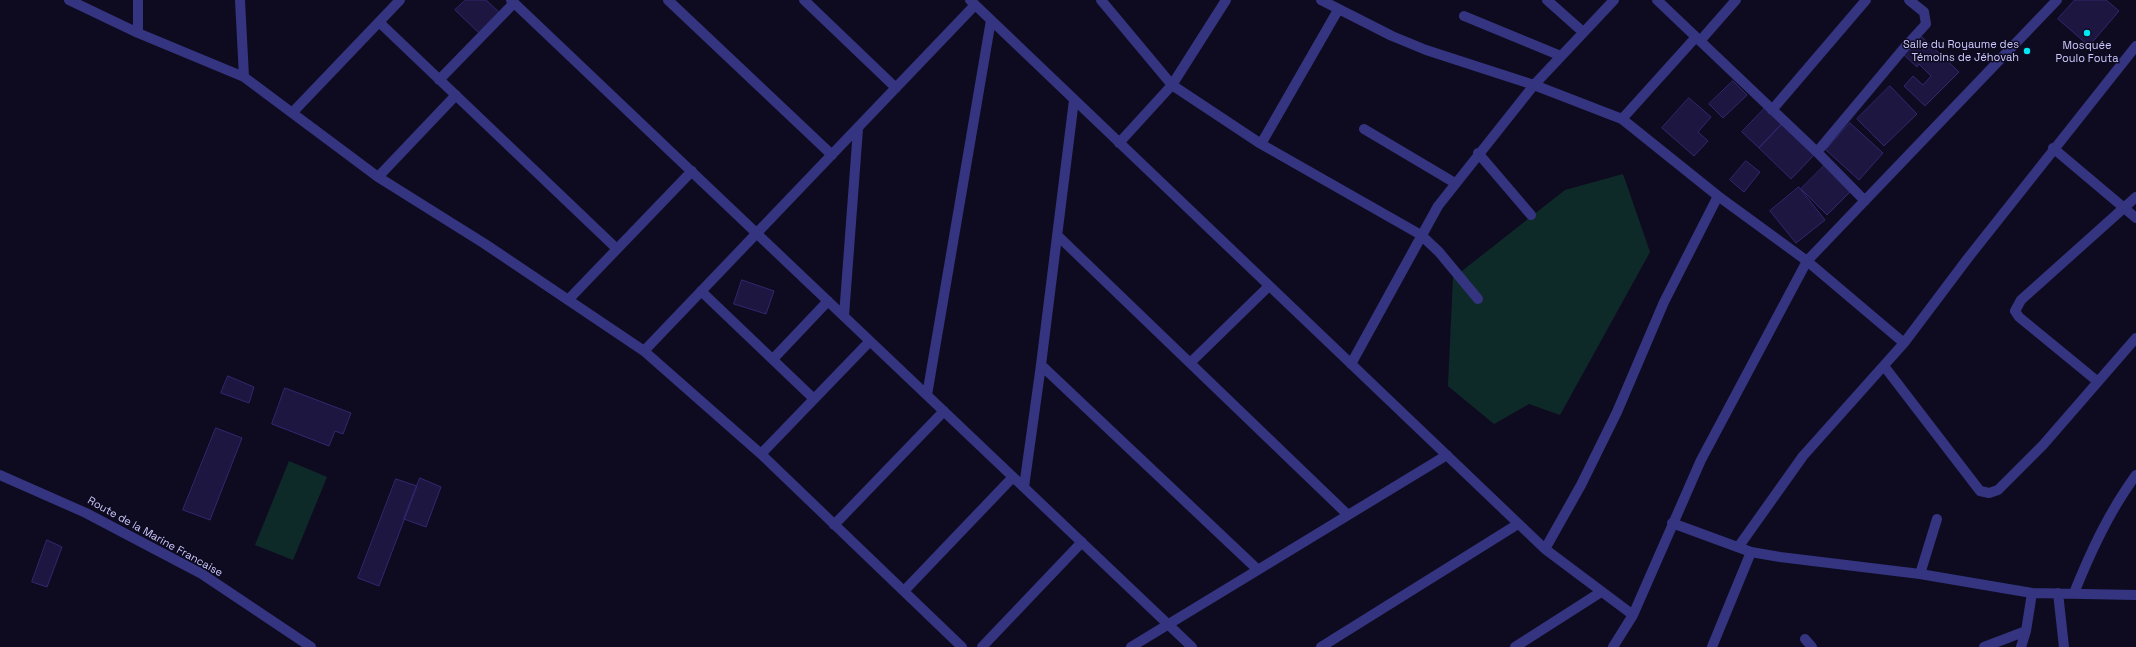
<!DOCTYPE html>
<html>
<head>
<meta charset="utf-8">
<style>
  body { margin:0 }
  canvas { display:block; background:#0e0b20 }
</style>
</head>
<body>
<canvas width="2136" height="647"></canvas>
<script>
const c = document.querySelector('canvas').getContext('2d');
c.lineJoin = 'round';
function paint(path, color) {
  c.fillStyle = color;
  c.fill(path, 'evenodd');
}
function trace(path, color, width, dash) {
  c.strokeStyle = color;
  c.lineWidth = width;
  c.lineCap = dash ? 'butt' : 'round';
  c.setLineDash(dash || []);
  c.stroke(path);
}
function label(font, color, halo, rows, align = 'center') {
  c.font = font + ' "Space Grotesk",sans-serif';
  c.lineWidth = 3;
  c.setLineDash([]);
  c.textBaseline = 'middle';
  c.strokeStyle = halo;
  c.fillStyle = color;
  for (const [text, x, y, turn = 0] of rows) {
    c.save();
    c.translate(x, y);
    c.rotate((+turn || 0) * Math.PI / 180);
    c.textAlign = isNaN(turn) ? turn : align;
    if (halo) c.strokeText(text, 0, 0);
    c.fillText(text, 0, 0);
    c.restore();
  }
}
paint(new Path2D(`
  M 1623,174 L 1650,252 L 1560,415 L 1529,404 L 1494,424 L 1448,386 L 1453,278 L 1565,190 Z
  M 289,461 L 327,477 L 293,560 L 255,545 Z`), '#0e2a28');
const building = new Path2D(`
  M 466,0 L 486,0 L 499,12 L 479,33 L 455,10 Z
  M 2075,0 L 2106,0 L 2119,11 L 2089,46 L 2058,19 Z
  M 1922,37 L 1959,72 L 1925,106 L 1904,86 L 1913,76 L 1923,85 L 1931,76 L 1919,64 L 1917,67 L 1904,55 Z
  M 1733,81 L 1747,95 L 1723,118 L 1709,104 Z
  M 1890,86 L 1917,114 L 1884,146 L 1857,119 Z
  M 1689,98 L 1711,117 L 1698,132 L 1708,141 L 1694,156 L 1662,128 Z
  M 1765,108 L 1782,124 L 1759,148 L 1742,132 Z
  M 1850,123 L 1883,153 L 1859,180 L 1826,150 Z
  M 1782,124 L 1814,155 L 1791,179 L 1759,148 Z
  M 1746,161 L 1760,172 L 1744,192 L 1730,180 Z
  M 1825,165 L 1851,191 L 1827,215 L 1801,189 Z
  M 1799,187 L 1825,220 L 1796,243 L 1770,211 Z
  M 742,280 L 774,291 L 766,314 L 734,304 Z
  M 228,376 L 254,387 L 249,403 L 221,393 Z
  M 285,388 L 351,413 L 343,434 L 335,431 L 329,446 L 272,424 Z
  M 216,428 L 242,438 L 210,520 L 183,510 Z
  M 420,478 L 441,487 L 426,527 L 404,519 Z
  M 396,479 L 417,486 L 379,586 L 358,578 Z
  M 47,540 L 62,547 L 47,587 L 32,582 Z`);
paint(building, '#1d1641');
trace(building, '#32276f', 1);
trace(new Path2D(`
  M 69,0 L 138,33 L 244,77 L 378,177 L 485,244 L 644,351 L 761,454 L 962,647
  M 138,0 L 138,33
  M 240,0 L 244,77
  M 511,0 L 1192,647
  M 668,0 L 832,155
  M 804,0 L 896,88
  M 970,0 L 1545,549 L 1633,615
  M 1101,0 L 1172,85 L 1261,144 L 1421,235 L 1439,252 L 1478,299
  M 1321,0 L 1392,36 L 1426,50 L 1534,85 L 1622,119 L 1718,196 L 1807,261 L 1904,343
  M 1547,0 L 1583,32
  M 1657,0 L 1817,152 L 1865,201
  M 1464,16 L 1561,56
  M 379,22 L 617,249
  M 1700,41 L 1736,0
  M 439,80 L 514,3
  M 1772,110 L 1866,0
  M 292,113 L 400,0
  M 1622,119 L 1696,37
  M 1364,129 L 1455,183
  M 1119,143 L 1172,85 L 1226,0
  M 1261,144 L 1338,10
  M 2053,148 L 2136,218
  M 1817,152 L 1905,47 L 1926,24 L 1924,12 L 1909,0
  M 1478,153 L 1531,215
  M 378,177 L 456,95
  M 1057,235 L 1348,515
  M 701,291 L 814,399
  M 568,300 L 692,171
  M 844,316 L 858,129
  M 644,351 L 975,5
  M 773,359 L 828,301
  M 1190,363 L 1269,286
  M 1351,364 L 1438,206 L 1534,85 L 1614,0
  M 1041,365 L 1257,569
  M 1884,366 L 1980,491 L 1989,493 L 1998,490 L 2043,445 L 2136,338
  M 2097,381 L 2019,317 L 2015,311 L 2021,300 L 2136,197
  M 927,395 L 991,20
  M 761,454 L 870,341
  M 0,475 L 86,513 L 202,574 L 311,647
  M 1024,487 L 1041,365 L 1074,100
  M 1672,523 L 1751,552 L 1780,557 L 1920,574 L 2032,593 L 2136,595
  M 834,525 L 944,411
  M 1739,546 L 1803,456 L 1904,343 L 1968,258 L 2136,46
  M 1545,549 L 1581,485 L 1617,412 L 1664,302 L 1718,196
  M 1920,574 L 1937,519
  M 904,591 L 1013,477
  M 2058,593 L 2064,647
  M 2074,593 C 2091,551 2109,512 2136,475
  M 1805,639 L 1812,647
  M 982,647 L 1082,542
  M 1131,647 L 1447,455
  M 1321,647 L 1518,524
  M 1515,647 L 1601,592
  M 1613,647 L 1633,615 L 1701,460 L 1807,261 L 2057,0
  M 1712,647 L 1751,552
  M 1984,647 L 2026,631
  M 2021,647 L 2026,631 L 2032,593`), '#343481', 10);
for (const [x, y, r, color] of [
  [2087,33,4,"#00e7f5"],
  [2027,51,4,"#00e7f5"]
]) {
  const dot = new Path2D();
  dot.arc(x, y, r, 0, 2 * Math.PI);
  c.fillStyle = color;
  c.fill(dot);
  trace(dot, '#0e0b20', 1.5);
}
label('11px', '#cecaff', '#0e0b20', [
  ["Salle du Royaume des",2019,45],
  ["Témoins de Jéhovah",2019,58],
  ["Mosquée",2087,46,"center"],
  ["Poulo Fouta",2087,59,"center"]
], 'right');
label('11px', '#cecaff', '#0e0b20', [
  ["Route de la Marine Francaise",155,537,29]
]);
</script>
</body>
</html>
